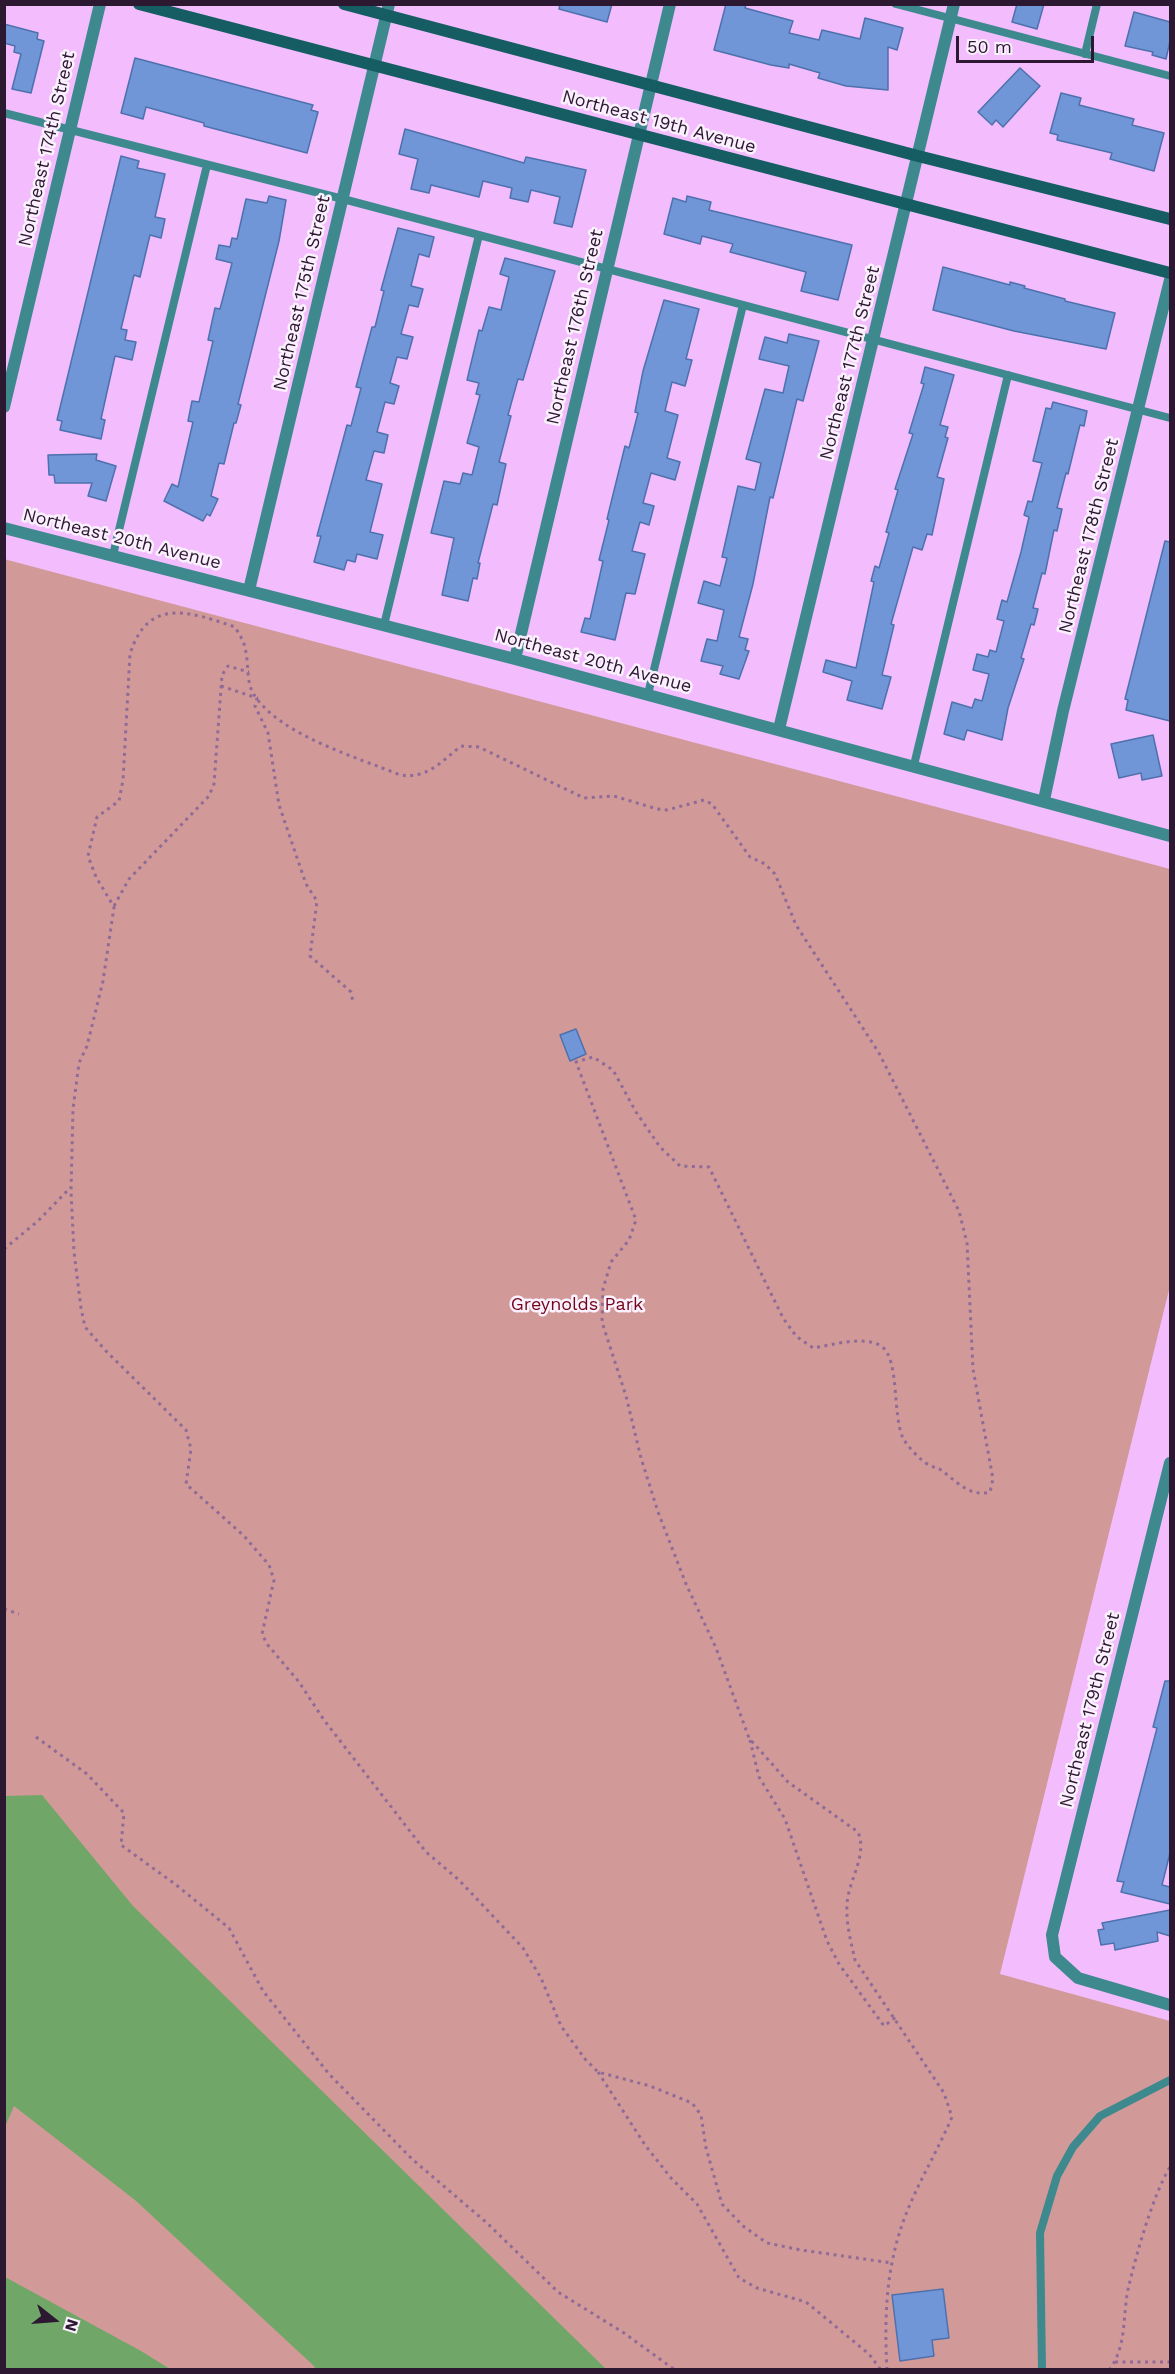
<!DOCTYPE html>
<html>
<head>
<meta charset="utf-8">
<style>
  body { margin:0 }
  #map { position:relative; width:1175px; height:2374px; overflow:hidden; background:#f3bdfd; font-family:"Work Sans",sans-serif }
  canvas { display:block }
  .frame { position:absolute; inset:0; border:6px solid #2c1830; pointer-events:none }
  .north { position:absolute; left:24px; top:2290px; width:60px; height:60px; -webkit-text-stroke:4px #fbf0fd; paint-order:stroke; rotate:107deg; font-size:16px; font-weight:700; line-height:24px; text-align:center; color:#2c1830 }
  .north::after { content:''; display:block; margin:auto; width:21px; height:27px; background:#2c1830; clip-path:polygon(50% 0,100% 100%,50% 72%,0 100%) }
  .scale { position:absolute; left:956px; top:36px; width:138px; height:27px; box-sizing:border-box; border:3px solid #2c1830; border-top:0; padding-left:8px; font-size:18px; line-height:21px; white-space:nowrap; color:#2c1830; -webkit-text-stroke:4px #fbf0fd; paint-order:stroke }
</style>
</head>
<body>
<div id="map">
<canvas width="1175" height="2374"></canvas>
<div class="frame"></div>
<div class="north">N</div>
<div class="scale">50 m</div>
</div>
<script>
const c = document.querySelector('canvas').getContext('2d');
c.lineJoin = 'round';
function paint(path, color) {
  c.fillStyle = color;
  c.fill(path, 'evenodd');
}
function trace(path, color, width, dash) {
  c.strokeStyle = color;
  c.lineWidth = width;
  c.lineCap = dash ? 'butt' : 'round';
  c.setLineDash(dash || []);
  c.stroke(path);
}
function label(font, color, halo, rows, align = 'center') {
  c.font = font + ' "Work Sans",sans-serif';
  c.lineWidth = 5;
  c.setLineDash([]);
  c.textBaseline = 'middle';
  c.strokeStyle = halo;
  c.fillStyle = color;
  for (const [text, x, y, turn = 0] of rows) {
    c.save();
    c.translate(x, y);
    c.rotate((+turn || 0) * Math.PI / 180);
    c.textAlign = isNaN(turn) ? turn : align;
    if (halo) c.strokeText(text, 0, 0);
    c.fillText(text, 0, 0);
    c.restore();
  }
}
paint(new Path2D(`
  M 4,559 L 1170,869 L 1170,1286 L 1000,1974 L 1170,2021 L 1170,2369 L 5,2369 Z`), '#d19a98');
paint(new Path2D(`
  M 42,1795 L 133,1906 L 606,2369 L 315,2369 L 314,2366 L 135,2200 L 14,2106 L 5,2127 L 5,1796 Z
  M 5,2277 L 141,2351 L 170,2369 L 5,2369 Z`), '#70a667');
const building = new Path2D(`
  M 560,4 L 612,4 L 607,22 L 559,9 Z
  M 726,4 L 746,4 L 745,8 L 793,21 L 789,33 L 819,40 L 822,30 L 860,39 L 865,18 L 903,28 L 897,50 L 888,47 L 888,90 L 846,86 L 818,78 L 820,73 L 789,64 L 789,68 L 771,65 L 714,50 Z
  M 1017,4 L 1044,4 L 1037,29 L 1012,22 Z
  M 1134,12 L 1170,22 L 1170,41 L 1166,59 L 1152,55 L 1153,52 L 1125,46 Z
  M 4,24 L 38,33 L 37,39 L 44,41 L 31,93 L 12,89 L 21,54 L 14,52 L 15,46 L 4,43 Z
  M 135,58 L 313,105 L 311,110 L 318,112 L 307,153 L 204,126 L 204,123 L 146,107 L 143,119 L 121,113 Z
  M 1020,68 L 1040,86 L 1003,127 L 996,120 L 992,125 L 978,112 Z
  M 1061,93 L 1081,98 L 1079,105 L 1134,119 L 1132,125 L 1164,133 L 1154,171 L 1110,159 L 1112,153 L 1057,140 L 1058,135 L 1050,133 Z
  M 405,129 L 524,163 L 526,157 L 586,170 L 572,227 L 554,223 L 560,197 L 531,190 L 528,202 L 510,198 L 512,188 L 483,181 L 479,197 L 431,185 L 429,193 L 411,189 L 418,159 L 399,154 Z
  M 121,156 L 139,161 L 137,168 L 165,174 L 155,217 L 165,219 L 161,238 L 150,235 L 140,277 L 134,275 L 121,329 L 127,330 L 125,340 L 136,342 L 132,360 L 115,356 L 101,419 L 105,420 L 101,439 L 60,430 L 62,421 L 57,420 Z
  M 269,196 L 286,200 L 279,241 L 238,404 L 241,405 L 236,423 L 234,423 L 224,464 L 219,463 L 211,496 L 218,499 L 210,516 L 207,514 L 203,521 L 164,501 L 172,484 L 178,487 L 193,422 L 188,421 L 192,401 L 199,402 L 213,341 L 208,340 L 215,308 L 220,309 L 232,263 L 216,259 L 219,245 L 230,247 L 232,238 L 237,239 L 246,199 L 267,203 Z
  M 687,196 L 711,202 L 709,210 L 852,245 L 838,300 L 801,291 L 806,272 L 730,252 L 733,244 L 702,236 L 700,244 L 664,234 L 673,198 L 686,202 Z
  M 398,228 L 434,237 L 429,257 L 419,254 L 411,286 L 423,289 L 418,307 L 409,305 L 401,334 L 413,337 L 407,359 L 397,357 L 390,383 L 399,386 L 394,404 L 385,402 L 377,432 L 388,435 L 384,453 L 374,451 L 366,480 L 382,484 L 370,532 L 383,535 L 377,559 L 357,554 L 355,562 L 347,560 L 344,570 L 314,562 L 321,536 L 317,536 L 347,425 L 351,426 L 361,388 L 356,387 L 372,327 L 375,327 L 384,291 L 381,290 Z
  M 505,258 L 555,271 L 523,380 L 518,379 L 508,415 L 511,416 L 499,462 L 506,464 L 497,505 L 493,504 L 478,563 L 480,563 L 477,579 L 473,578 L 468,601 L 442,595 L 454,538 L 431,533 L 444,481 L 460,484 L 463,473 L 472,475 L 479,447 L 467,443 L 480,395 L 476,394 L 479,383 L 467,380 L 479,330 L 482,331 L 489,307 L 501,310 L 509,277 L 500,274 Z
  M 943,267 L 1010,285 L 1010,282 L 1025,286 L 1024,288 L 1065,299 L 1065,301 L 1115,313 L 1106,349 L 1014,331 L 933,310 Z
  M 664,300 L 699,309 L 686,359 L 692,360 L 685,386 L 672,382 L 665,411 L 678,415 L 667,458 L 680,462 L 675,480 L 651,473 L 643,503 L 654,506 L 649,525 L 640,522 L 632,551 L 645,554 L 635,594 L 626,593 L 615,640 L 581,632 L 585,618 L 590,619 L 603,561 L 599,560 L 609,520 L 607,519 L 625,446 L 629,448 L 638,413 L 635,412 L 643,371 Z
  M 789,334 L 819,341 L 803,401 L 797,399 L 773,498 L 770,497 L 753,584 L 739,637 L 748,639 L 745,650 L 749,651 L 739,679 L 720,674 L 723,666 L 701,661 L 707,639 L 717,641 L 724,610 L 698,603 L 704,581 L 720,586 L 727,558 L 722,557 L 738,486 L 755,490 L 761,463 L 746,459 L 765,389 L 783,393 L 789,366 L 759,359 L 765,337 L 787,343 Z
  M 925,367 L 954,375 L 940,425 L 948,427 L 945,437 L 948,438 L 937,477 L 944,479 L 932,535 L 927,534 L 922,550 L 913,547 L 891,624 L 894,625 L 882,675 L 891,677 L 882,709 L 847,700 L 852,681 L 823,672 L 826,660 L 856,668 L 874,582 L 871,581 L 875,566 L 879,568 L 889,533 L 886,532 L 898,490 L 895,489 L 913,434 L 909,433 L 924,384 L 921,383 Z
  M 1053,402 L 1087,411 L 1084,426 L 1080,425 L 1068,474 L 1066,473 L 1057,508 L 1062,509 L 1057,531 L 1054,530 L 1045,574 L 1042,573 L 1033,608 L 1038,609 L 1034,625 L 1031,624 L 1021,658 L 1024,659 L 1008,708 L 1002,740 L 967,730 L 964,740 L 944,734 L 952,702 L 972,708 L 975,699 L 982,701 L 989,674 L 973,670 L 977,654 L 988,657 L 990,650 L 996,652 L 1004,621 L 997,619 L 1002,600 L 1007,602 L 1021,552 L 1029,517 L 1024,515 L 1028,501 L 1032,502 L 1042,463 L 1033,461 L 1046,408 L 1051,409 Z
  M 97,454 L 96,460 L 116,466 L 106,501 L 88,496 L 92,483 L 55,483 L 54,475 L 49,475 L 48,455 Z
  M 1165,541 L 1170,542 L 1170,721 L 1126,710 L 1128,700 L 1125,699 Z
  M 1153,735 L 1162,776 L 1142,780 L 1141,773 L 1119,778 L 1111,744 Z
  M 576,1029 L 586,1054 L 570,1061 L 560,1035 Z
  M 1165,1681 L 1170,1681 L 1170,1853 L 1162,1885 L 1170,1887 L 1170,1904 L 1121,1892 L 1124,1882 L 1117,1881 L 1157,1728 L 1153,1727 Z
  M 1170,1910 L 1170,1936 L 1157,1932 L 1158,1941 L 1115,1950 L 1114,1943 L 1101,1945 L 1098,1930 L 1104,1929 L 1102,1923 Z
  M 943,2289 L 949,2338 L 932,2340 L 934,2356 L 900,2361 L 892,2295 Z`);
paint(building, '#7096d7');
trace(building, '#4e71ae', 1.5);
trace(new Path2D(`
  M 221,686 L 257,698 L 255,706 L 268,733 L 279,805 L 306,884 L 317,901 L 310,956 L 351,992 L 353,1002
  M 114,906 L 129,879 L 209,796 L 214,784 L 222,675 L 228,666 L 249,672
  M 4,1249 L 38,1221 L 71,1187
  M 4,1609 L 19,1614
  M 36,1737 L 87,1774 L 124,1813 L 121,1845 L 175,1884 L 229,1928 L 263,1991 L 329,2074 L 412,2159 L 487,2223 L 558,2292 L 624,2333 L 675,2370
  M 750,1740 L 759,1777 L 785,1819 L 827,1941 L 839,1964 L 884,2026 L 896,2017
  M 598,2072 L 645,2145 L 671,2178 L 697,2204 L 739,2278 L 757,2288 L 806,2302 L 869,2354 L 881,2370
  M 1115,2362 L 1170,2362
  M 887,2370 C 884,2316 886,2265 906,2214 C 919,2181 938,2150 952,2117 L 944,2093 L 855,1960 C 851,1942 846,1924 847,1905 C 848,1880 868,1856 858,1832 L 788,1782 L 749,1738 L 716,1648 L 686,1584 L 658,1512 L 641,1458 L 626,1396 L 602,1322 L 603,1289 L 611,1262 L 629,1240 L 636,1220 L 576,1062 L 593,1057 L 613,1070 L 636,1112 L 660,1147 L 680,1166 L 709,1167 L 783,1318 L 796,1336 L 813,1348 C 833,1345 863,1335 881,1346 C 900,1358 892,1415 903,1438 C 907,1446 921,1461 929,1465 C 935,1468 940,1468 945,1473 C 959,1484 971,1497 990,1492 L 993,1479 L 973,1369 L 967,1243 L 959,1211 L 879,1053 L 796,925 L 775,874 L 765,864 L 750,857 L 712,804 L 704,800 L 667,810 L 657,809 L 614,796 L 584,798 L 479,747 L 461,746 C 441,762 427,779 400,775 C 357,757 278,735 253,693 C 246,681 249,662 245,648 C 244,641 239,634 235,627 C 191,612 148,596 130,654 L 123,780 L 119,801 L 97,817 L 88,856 L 96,877 L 114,907 L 103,981 L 87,1046 L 79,1063 L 73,1109 L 71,1191 L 74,1252 L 81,1308 L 85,1327 L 105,1350 L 186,1430 L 191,1449 L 186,1484 L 244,1536 L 269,1565 L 274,1580 L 262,1634 L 267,1644 L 299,1682 L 324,1720 L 426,1852 L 459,1880 L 523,1948 L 541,1978 L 561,2026 L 585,2059 L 598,2072 L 650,2086 L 692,2103 L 701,2115 L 706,2148 L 722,2204 L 743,2226 L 767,2243 L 801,2250 L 892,2263
  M 1109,2370 C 1128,2346 1122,2312 1129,2285 C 1137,2252 1153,2195 1170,2167`), '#906b97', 3, [3, 4.5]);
trace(new Path2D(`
  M 896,4 L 1170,76
  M 1085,54 L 1097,4
  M 4,113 L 343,199 L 1170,418
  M 113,555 L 207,165
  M 384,625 L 479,235
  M 648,694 L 743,305
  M 914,765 L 1008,375
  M 1042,2370 L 1040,2233 L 1057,2176 L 1073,2147 L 1100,2116 L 1170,2080`), '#3d898e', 8);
trace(new Path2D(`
  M 4,407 L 100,4
  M 4,528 L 515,659 L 1170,836
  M 249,590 L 389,4
  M 515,659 L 670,4
  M 779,729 L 954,4
  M 1044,800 L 1063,711 L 1170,280
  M 1170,1463 L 1052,1935 L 1055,1957 L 1078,1978 L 1170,2005`), '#3d898e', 12);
trace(new Path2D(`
  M 139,4 L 1170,273
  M 344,4 L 918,156 L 1170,219`), '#155d62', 12);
label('18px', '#2c1830', '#fbf0fd', [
  ["Northeast 19th Avenue",659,122,15],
  ["Northeast 174th Street",47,149,-77],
  ["Northeast 175th Street",302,293,-77],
  ["Northeast 176th Street",575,327,-77],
  ["Northeast 177th Street",850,363,-76],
  ["Northeast 178th Street",1089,536,-76],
  ["Northeast 20th Avenue",122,539,14],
  ["Northeast 20th Avenue",593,661,15],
  ["Northeast 179th Street",1090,1710,-76]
]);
label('18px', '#710619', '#fbf0fd', [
  ["Greynolds Park",577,1305]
]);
</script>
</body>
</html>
